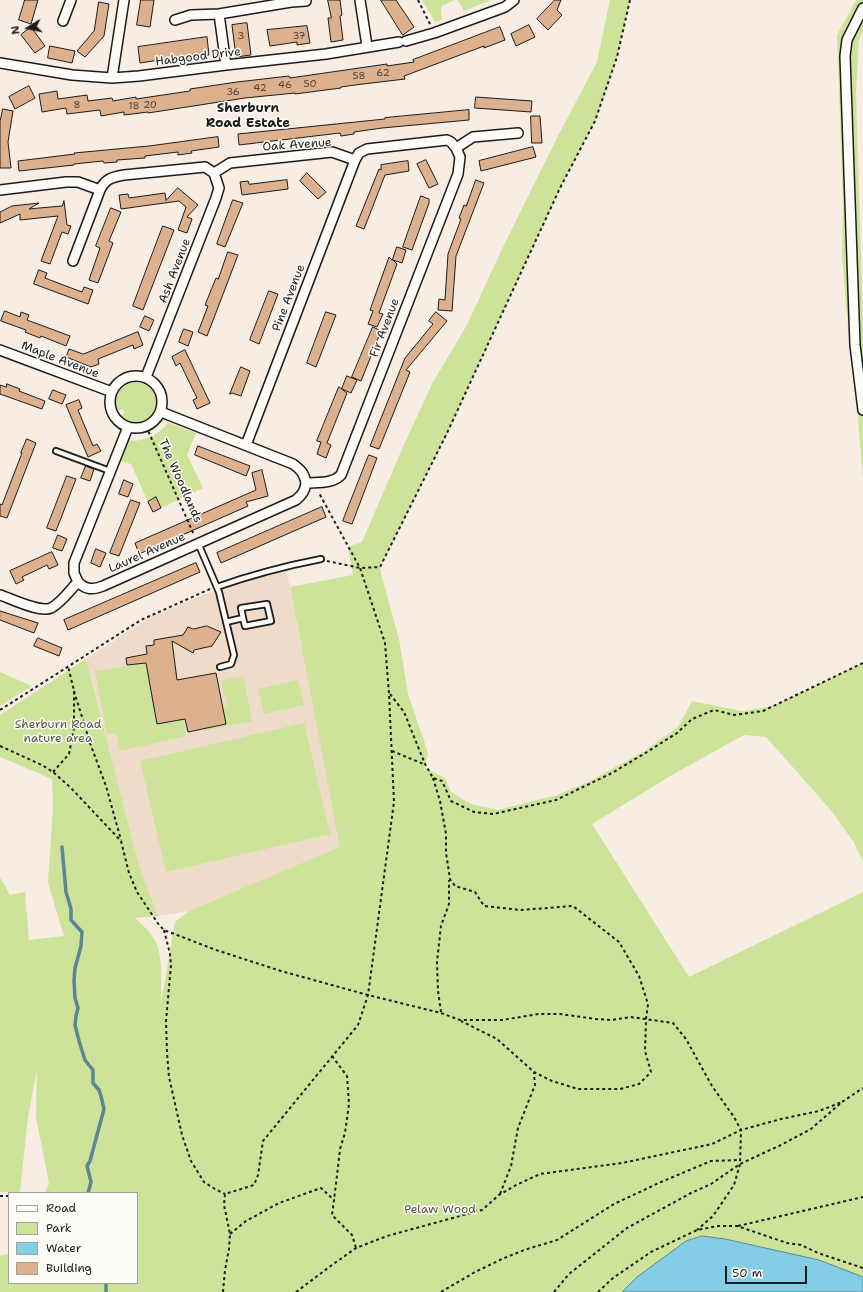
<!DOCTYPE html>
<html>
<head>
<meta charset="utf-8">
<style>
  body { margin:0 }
  #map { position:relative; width:863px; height:1292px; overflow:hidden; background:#f7ede2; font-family:"Shantell Sans",sans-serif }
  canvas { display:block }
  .legend { position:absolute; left:8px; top:1192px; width:130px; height:92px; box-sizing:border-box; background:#fdfcf7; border:1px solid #a3a29f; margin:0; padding:5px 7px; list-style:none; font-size:12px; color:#1c1c1c }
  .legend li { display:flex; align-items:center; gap:8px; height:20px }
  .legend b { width:20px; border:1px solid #a3a29f }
  .north { position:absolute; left:8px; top:8px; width:40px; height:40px; -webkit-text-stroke:3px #fdfcf7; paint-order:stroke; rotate:260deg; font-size:11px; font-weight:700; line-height:16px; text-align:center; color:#1c1c1c }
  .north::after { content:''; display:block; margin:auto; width:14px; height:18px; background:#1c1c1c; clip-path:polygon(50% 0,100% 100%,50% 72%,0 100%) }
  .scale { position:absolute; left:725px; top:1266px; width:82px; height:18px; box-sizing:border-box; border:2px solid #1c1c1c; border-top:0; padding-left:5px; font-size:12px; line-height:14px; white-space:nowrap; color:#1c1c1c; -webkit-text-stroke:3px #fdfcf7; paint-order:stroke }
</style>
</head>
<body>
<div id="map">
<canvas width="863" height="1292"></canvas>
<ul class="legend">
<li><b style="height:5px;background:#fdfcf7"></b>Road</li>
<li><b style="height:11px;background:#cce399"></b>Park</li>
<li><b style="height:11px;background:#84cde5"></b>Water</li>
<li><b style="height:11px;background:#ddb08e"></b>Building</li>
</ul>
<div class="north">N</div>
<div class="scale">50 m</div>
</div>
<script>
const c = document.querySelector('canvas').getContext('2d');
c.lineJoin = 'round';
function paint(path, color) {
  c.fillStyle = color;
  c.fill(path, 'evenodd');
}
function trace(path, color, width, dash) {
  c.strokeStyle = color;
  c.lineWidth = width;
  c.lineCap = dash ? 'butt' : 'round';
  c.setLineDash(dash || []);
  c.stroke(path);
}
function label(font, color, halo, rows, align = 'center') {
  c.font = font + ' "Shantell Sans",sans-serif';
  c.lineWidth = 3;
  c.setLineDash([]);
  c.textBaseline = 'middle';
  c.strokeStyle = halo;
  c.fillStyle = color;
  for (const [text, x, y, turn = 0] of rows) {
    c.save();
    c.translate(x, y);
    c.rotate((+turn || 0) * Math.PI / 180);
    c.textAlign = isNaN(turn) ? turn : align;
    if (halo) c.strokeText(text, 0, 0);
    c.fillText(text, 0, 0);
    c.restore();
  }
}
paint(new Path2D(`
  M 286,569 L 341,847 L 189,911 L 158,916 L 139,866 L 86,659 L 136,626 L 161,612 L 224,587 Z`), '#efdbc9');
paint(new Path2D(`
  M 422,0 L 455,0 L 441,6 L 442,20 L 435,22 Z
  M 458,0 L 491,0 L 464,11 Z
  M 610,0 L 630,0 L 617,57 L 595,121 L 560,188 L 447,433 L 380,567 L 381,574 L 399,639 L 408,694 L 428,753 L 425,768 L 445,778 L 451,792 L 471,804 L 498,810 L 557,795 L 586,783 L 643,752 L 678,727 L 692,701 L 743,711 L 773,706 L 863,663 L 863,862 L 853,841 L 830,809 L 766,737 L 744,735 L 677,772 L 592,824 L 689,977 L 863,892 L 863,1277 L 819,1260 L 725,1239 L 702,1236 L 686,1241 L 637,1277 L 622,1292 L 0,1292 L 0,1256 L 9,1254 L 9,1283 L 137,1283 L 137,1193 L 45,1193 L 49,1184 L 36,1117 L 37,1069 L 28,1117 L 20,1192 L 0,1192 L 0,877 L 10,895 L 25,892 L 29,940 L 64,936 L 48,883 L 53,807 L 52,779 L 0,757 L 0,715 L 86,659 L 139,866 L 158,916 L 135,918 C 143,925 151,933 156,942 C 163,957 161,987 161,1004 L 175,922 L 189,911 L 340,847 L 290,587 L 353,575 L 348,547 L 362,542 L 402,449 L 433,382 L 467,325 L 501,251 L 559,134 L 597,62 Z
  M 856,0 L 863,0 L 863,32 L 859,40 L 856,92 L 863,324 L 863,477 L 858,420 L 846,306 L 842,253 L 843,204 L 837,35 Z
  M 132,382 C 140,382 147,384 152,390 C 167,412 139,435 119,416 L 125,413 L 123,409 L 117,411 C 113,397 119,387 132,382 Z
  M 168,423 L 196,433 L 187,455 L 203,488 L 161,508 L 156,498 L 148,502 L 131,464 L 121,461 L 128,440 C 144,443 158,435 168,423 Z
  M 146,663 L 157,723 L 183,719 L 186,736 L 120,751 L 116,733 L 107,734 L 95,671 Z
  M 0,672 L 32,686 L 0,706 Z
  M 243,676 L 252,721 L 204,731 L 204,728 L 222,707 L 228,705 L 226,695 L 224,695 L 221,681 Z
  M 298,680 L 304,705 L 264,714 L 258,689 Z
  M 304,723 L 330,834 L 166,872 L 140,761 Z`), '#cce399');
const water = new Path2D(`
  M 702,1236 L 725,1239 L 819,1260 L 863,1277 L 863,1292 L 622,1292 L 637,1277 L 686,1241 Z`);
paint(water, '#84cde5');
trace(water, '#5a8695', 1);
trace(new Path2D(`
  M 62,847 L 66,892 L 71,909 L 71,920 L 82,932 L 81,946 L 75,968 L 74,981 L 75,998 L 78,1008 L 76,1016 L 75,1025 L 79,1041 L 85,1060 L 93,1070 L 93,1083 L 99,1090 L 101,1096 L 104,1109 L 90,1161 L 87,1166 L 91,1182 L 88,1193
  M 106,1283 L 106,1292`), '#5a8695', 3.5);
const building = new Path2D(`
  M 25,0 L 38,0 L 31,24 L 19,20 Z
  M 141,0 L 154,0 L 150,27 L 137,25 Z
  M 328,0 L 340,0 L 342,15 L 340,16 L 343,40 L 331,42 L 328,18 L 331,18 Z
  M 381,0 L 396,0 L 414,27 L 403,35 Z
  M 555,0 L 561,0 L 557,10 L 562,15 L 548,30 L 537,19 Z
  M 99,2 L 109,4 L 104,36 L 85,57 L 77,51 L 94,31 Z
  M 247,23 L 251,55 L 236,57 L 232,25 Z
  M 529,25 L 535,37 L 516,46 L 511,34 Z
  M 307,26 L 310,43 L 297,45 L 297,42 L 270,46 L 267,30 Z
  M 31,27 L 45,46 L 35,53 L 21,35 Z
  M 500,27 L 505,40 L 484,48 L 484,46 L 404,76 L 405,79 L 355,85 L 341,87 L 341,88 L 295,94 L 295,93 L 245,98 L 148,113 L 148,112 L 124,115 L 124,112 L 101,116 L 100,110 L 67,114 L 66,108 L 42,112 L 39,94 L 57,91 L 58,99 L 87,95 L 88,101 L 112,98 L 113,101 L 136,97 L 136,99 L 190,91 L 190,89 L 237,82 L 289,76 L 290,78 L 387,64 L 387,66 L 414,62 L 413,60 Z
  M 207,37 L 209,55 L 173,61 L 172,58 L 140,63 L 138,47 Z
  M 50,46 L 75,51 L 72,63 L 48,58 Z
  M 29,86 L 35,98 L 15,109 L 9,97 Z
  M 476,97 L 532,101 L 531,112 L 475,108 Z
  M 3,109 L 13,111 L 8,142 L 11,168 L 0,168 L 0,122 Z
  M 469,110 L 469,120 L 382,128 L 354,132 L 354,134 L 341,136 L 340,133 L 239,145 L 238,134 L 385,119 L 385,118 Z
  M 531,116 L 540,116 L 542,143 L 532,143 Z
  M 218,137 L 219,147 L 191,151 L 192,153 L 178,155 L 178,152 L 145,156 L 145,158 L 117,160 L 117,162 L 104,163 L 103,161 L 74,164 L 74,165 L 19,171 L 18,161 L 75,154 L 74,153 L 149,146 Z
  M 533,147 L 536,157 L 481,171 L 479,161 Z
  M 426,160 L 438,184 L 429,188 L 417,164 Z
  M 408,161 L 409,171 L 385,175 L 364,229 L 356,226 L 379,169 L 381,170 L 381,165 Z
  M 307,173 L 326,192 L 318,199 L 300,181 Z
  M 287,180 L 288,189 L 242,195 L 240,182 L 248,181 L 249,184 Z
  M 476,180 L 484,183 L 456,256 L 452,311 L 438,310 L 439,299 L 445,300 L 448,254 L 461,219 L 459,218 L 464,205 L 466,206 Z
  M 178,188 L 198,205 L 187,217 L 192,219 L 187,233 L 178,230 L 186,207 L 179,201 L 121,209 L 119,195 L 128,194 L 129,198 L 165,193 L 166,200 Z
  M 421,196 L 429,199 L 429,203 L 412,250 L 403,247 Z
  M 233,200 L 243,203 L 225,247 L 217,244 Z
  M 64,201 L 67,225 L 71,226 L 68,234 L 62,232 L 50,264 L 41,261 L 58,216 L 20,220 L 20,214 L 0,223 L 0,212 L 12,206 L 39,203 L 29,209 L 39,208 L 62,206 Z
  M 111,208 L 121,212 L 109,241 L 113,243 L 98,283 L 89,280 L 100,248 L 96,246 Z
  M 163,226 L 174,230 L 143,310 L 133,306 Z
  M 397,247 L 406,250 L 402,263 L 393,260 L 397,264 L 379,313 L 383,314 L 377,327 L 368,324 L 373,311 L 370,310 L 389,257 L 392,260 Z
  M 228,252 L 238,255 L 207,336 L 198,332 L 208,306 L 205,305 L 216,278 L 218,279 Z
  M 39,270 L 47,273 L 45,278 L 58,283 L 82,292 L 84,287 L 93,290 L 88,304 L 34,284 Z
  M 269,291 L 278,294 L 259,344 L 250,340 Z
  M 5,311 L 20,317 L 21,312 L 29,315 L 27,320 L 70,336 L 66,346 L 41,336 L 40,338 L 25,332 L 26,330 L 1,321 Z
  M 326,312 L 336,315 L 316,367 L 307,363 Z
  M 436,312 L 447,321 L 406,370 L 410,372 L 379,449 L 370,446 L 405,358 L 433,324 L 429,321 Z
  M 145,316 L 154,320 L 149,331 L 140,327 Z
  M 373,327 L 381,331 L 361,381 L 352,377 Z
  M 184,329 L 193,332 L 188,346 L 179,342 Z
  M 138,332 L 143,345 L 134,349 L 133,345 L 98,359 L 99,364 L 91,367 L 66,357 L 69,349 L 83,354 Z
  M 185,350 L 210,403 L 197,409 L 193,400 L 197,398 L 180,363 L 176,366 L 172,357 Z
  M 241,367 L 250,371 L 241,396 L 232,393 L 230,394 Z
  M 347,376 L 357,380 L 351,393 L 342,389 Z
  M 7,384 L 20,389 L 19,391 L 45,401 L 42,409 L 0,394 L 0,385 L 6,387 Z
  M 339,387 L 347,393 L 327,443 L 331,445 L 326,458 L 317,454 L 321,442 L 317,441 Z
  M 53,390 L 66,395 L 62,404 L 49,399 Z
  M 79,400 L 82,408 L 78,410 L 93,446 L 97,444 L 101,451 L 88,457 L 66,405 Z
  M 27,439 L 36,443 L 7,518 L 0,516 L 0,504 L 2,505 L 22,453 L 21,453 Z
  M 198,446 L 250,466 L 246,476 L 195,455 Z
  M 369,455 L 377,458 L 352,524 L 343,521 Z
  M 86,466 L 94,469 L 90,481 L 81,478 Z
  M 262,470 L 268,496 L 246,502 L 248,506 L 139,554 L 135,543 L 256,490 L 252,473 Z
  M 67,476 L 76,479 L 56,531 L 47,528 Z
  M 124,480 L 133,484 L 128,497 L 119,494 Z
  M 156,497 L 161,508 L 153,512 L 148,502 Z
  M 131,500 L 140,503 L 119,556 L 110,553 Z
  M 322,507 L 326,517 L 221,563 L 217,553 Z
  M 58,535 L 67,539 L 62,551 L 53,548 Z
  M 96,549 L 106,553 L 100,567 L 91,563 Z
  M 52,552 L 58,565 L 49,569 L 47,565 L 22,577 L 24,580 L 16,584 L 10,571 Z
  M 196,563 L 200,572 L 68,630 L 64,620 Z
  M 0,611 L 38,623 L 34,633 L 0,620 Z
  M 207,626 L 221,632 L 212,646 L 194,650 L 193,653 L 172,641 L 177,680 L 216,673 L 226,724 L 188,732 L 185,719 L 157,724 L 146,663 L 127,665 L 126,658 L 147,654 L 146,646 L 154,645 L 154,640 L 183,635 L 188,627 L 193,629 Z
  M 38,638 L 62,648 L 59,656 L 34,646 Z`);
paint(building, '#ddb08e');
trace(building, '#1c1c1c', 1);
const lane = new Path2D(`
  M 56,451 L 110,471
  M 198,543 L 219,592 L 234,655 L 231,664 L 220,667
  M 217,587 C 251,575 285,566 321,559
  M 226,622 L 243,618 L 245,626 L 271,621 L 267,604 L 241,608 L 243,618`);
const street = new Path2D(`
  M 360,0 L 367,46
  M 863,8 L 847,40 L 845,56 L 855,345 L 863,410
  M 219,14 L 226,65
  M 175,20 L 191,15 L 219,14 L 291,2 L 306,1
  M 63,21 L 71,0
  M 406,41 L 434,33 L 505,7 L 514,0
  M 0,63 L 72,75 L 112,78 L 139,76 L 226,65 L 326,54 L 399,42
  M 112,78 L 124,0
  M 0,190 L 66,182 L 78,182 L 100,190 C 105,179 112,177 124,175 L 205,167 L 214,173 L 230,163 L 332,152 L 355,160 L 359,153 L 367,149 L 447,140 L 451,142 L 456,148 L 473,137 L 518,133
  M 73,261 L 100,190
  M 0,350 L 112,392
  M110 402a26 26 0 1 1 52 0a26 26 0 1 1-52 0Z
  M 146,377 L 216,198 L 219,188 L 214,173
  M 161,412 L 293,464 C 301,470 304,473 306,483
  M 246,445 L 355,160
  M 78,582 L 74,573 L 74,563 L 128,427
  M 0,595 C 12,599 40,613 51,608 C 61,603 70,590 78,582 C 86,590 93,590 103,586 L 296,500 C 302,495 305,491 306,483 C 318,482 332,484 341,475 L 458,174 L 460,157 L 456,148`);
trace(lane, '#1c1c1c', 8);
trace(street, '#1c1c1c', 12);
trace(new Path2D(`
  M 418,0 L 430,24
  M 146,426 L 194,535
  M 327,561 L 360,568 L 380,567 L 447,433 L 560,188 L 595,121 L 617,57 L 630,0
  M 74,691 L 90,743 L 106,786 L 121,840
  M 390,694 L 404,712 L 425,764 L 433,778 L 442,781 L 451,801 L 474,812 L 493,814 L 556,800 L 612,773 L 647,752 L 677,733 L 692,719 L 714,710 L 734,715 L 763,711 L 863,663
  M 0,710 L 141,620 L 210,589
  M 0,746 L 42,765 L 53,772 L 71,788 L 121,841 L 129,873 L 137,892 L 159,925 L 164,930 L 216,950 L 281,971 L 368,995 L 441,1013 L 460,1020 L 502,1020 L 538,1014 L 560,1014 L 596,1019 L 611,1020 L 631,1017 L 673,1023 L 686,1039 L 712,1086 L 734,1117 L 741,1130 L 740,1164 L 734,1185 L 713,1216 L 697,1230
  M 392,751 L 426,765
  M 53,772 L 69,754 L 74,728 L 74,691 L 68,666
  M 433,778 L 440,801 L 446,834 L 446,853 L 450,879 L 455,886 L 475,892 L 484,906 L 521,910 L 573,906 L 619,942 L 639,976 L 648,1004 L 646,1019 L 645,1051 L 651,1072 L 639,1084 L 620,1089 L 578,1089 L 552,1081 L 534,1072 L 497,1039 L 461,1021
  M 164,930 L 170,954 L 171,965 L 166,1021 L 167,1053 L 169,1077 L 182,1135 L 191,1161 L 204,1182 L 215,1189 L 225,1194
  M 441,1012 L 438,991 L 437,962 L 441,926 L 449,904 L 449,880
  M 332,1056 L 347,1076 L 349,1104 L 345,1133 L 340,1149 L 338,1167 L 334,1200
  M 500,1194 L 511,1166 L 518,1128 L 535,1085 L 534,1073
  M 0,1196 L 9,1196
  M 738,1226 L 863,1197
  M 230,1234 L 246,1221 L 279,1203 L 321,1188 L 334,1200 L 332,1215 L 352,1235 L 356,1248
  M 223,1292 L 225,1270 L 229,1249 L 230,1234 L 224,1205 L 225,1194 L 254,1185 L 258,1175 L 263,1141 L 358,1025 L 368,995 L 394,802 L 389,694 L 385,643 L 360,568 L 319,493
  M 296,1292 L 332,1265 L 356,1248 L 387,1236 L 482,1210 L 499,1195 L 516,1185 L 540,1174 L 622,1163 L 712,1144 L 741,1130 L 781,1119 L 819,1111 L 842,1102
  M 441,1292 L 475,1272 L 502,1259 L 524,1250 L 557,1240 L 614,1204 L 661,1182 L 711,1161 L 740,1160
  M 554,1292 L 569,1274 L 627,1228 L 691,1193 L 711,1184 L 740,1164 L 781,1145 L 811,1129 L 842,1102 L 863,1088
  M 598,1292 L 613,1278 L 651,1252 L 697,1230 L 718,1226 L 737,1226 L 787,1243 L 801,1245 L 818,1253 L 863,1268`), '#1c1c1c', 2, [3, 3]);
trace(lane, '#fdfcf7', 4.5);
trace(street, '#fdfcf7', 9);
label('10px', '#4c4138', null, [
  ["3",241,36],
  ["37",299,36],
  ["62",383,73],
  ["58",359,76],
  ["50",310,84],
  ["46",285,85],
  ["42",260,88],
  ["36",233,92],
  ["8",77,105],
  ["20",150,105],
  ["18",134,106]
]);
label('12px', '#1c1c1c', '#fdfcf7', [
  ["Habgood Drive",198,57,-7],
  ["Oak Avenue",297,145,-4],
  ["Ash Avenue",175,271,-69],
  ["Pine Avenue",289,298,-69],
  ["Fir Avenue",385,328,-69],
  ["Maple Avenue",60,360,21],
  ["The Woodlands",180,481,66],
  ["Laurel Avenue",147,553,-24]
]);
label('12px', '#515842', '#fdfcf7', [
  ["Sherburn Road",58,725],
  ["nature area",58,739],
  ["Pelaw Wood",440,1210]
]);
label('bold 13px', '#1c1c1c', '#fdfcf7', [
  ["Sherburn",248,109],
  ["Road Estate",248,124]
]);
</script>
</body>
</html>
